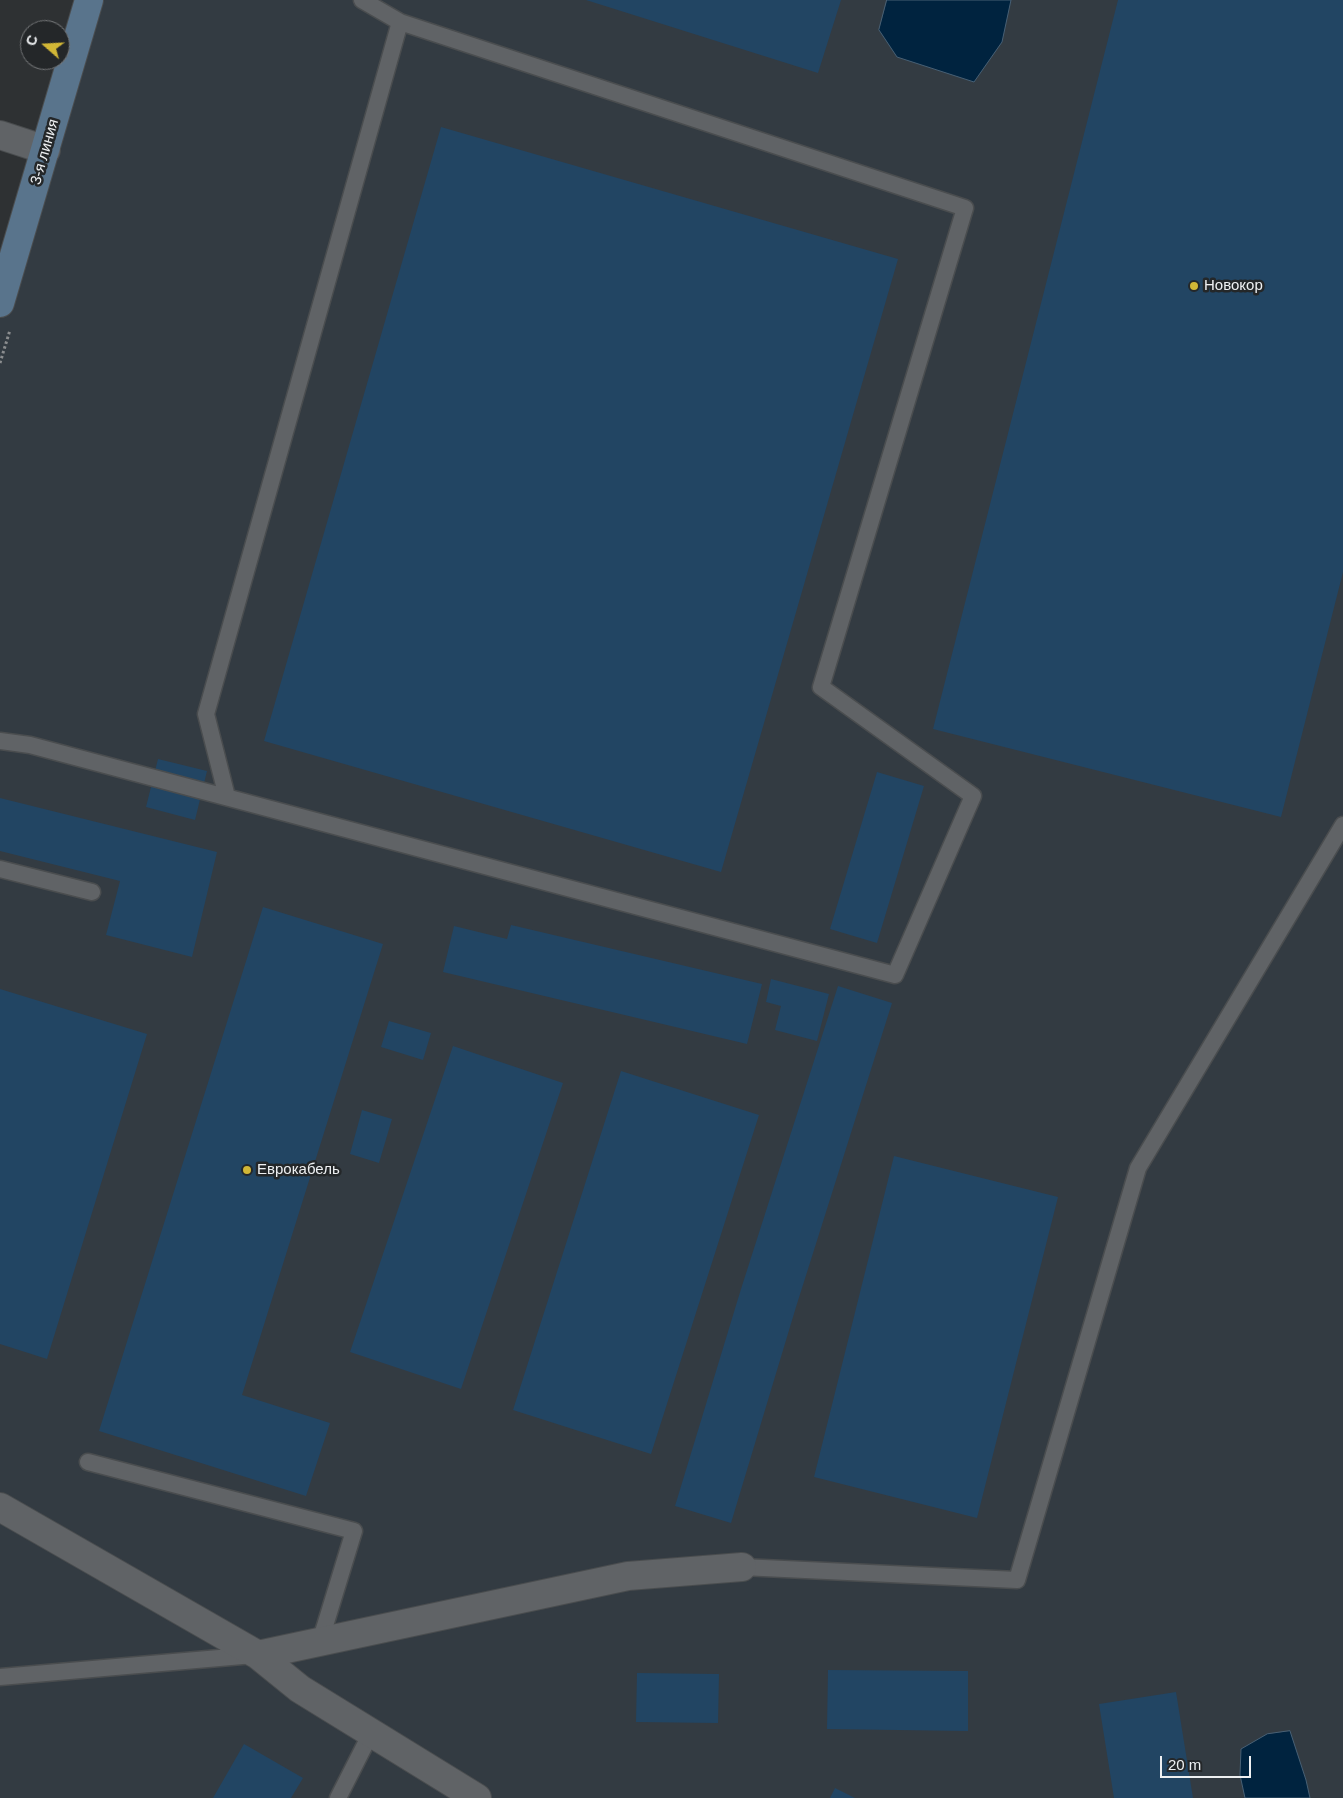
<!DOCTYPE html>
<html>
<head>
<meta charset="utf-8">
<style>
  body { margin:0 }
  #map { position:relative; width:1343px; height:1798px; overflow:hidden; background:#2e3133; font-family:Arial,sans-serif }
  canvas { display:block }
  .north { position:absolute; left:20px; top:20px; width:50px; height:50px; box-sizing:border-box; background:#242729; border:1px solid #757779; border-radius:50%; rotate:289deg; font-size:14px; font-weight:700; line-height:20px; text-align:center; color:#eef0f2 }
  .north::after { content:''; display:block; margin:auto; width:18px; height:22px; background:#d2b736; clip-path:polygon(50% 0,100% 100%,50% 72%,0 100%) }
  .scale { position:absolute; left:1160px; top:1756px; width:91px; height:22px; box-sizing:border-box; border:2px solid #eef0f2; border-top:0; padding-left:6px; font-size:15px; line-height:18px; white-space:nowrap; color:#eef0f2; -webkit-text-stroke:4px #242729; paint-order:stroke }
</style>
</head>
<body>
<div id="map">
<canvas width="1343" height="1798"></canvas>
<div class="north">С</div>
<div class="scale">20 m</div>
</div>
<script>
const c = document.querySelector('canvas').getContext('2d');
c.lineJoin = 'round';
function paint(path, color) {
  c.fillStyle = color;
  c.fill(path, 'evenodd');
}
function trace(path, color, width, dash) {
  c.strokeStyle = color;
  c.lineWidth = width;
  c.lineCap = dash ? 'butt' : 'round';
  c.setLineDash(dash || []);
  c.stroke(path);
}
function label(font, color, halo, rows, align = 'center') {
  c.font = font + ' Arial,sans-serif';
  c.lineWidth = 5;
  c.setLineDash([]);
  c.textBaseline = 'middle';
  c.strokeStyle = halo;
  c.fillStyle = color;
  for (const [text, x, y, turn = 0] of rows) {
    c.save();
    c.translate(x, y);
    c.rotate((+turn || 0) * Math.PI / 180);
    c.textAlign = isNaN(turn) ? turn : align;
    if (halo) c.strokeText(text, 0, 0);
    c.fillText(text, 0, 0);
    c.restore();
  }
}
paint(new Path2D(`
  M 89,0 L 1343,0 L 1343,1798 L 0,1798 L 0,303 Z`), '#333b42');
const water = new Path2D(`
  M 887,0 L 1011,0 L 1002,42 L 974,82 L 897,57 L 879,30 Z
  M 1290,1731 L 1306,1780 L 1310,1798 L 1245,1798 L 1240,1775 L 1241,1749 L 1267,1734 Z`);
paint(water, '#00233f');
trace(water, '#476075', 1);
paint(new Path2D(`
  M 586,0 L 841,0 L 818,73 Z
  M 1118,0 L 1343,0 L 1343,572 L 1281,817 L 933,729 Z
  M 441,127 L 898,259 L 721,872 L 264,741 Z
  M 158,759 L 207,771 L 195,820 L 146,807 Z
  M 877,772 L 924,786 L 877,943 L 830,929 Z
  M 0,798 L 217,852 L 192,957 L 106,935 L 120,881 L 0,851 Z
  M 263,907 L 383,944 L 242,1395 L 330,1423 L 306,1496 L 99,1431 Z
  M 511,925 L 762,984 L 747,1044 L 443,972 L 454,926 L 507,939 Z
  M 771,979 L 829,994 L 817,1041 L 775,1030 L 781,1006 L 766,1002 Z
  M 838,986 L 892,1003 L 796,1307 L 731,1523 L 675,1506 L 741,1289 Z
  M 0,989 L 147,1034 L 47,1359 L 0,1344 Z
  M 389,1021 L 431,1033 L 423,1060 L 381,1047 Z
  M 453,1046 L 563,1083 L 461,1389 L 350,1352 Z
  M 621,1071 L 759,1115 L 651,1454 L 513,1410 Z
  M 362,1110 L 392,1119 L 379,1163 L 350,1154 Z
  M 894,1156 L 1058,1197 L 977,1518 L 814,1477 Z
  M 828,1670 L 968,1671 L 968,1731 L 827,1729 Z
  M 637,1673 L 719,1674 L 718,1723 L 636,1722 Z
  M 1176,1692 L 1193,1798 L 1114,1798 L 1099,1704 Z
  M 244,1744 L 303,1778 L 291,1798 L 213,1798 Z
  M 835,1788 L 855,1798 L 830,1798 Z`), '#224563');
const lane = new Path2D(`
  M 0,741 L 30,745 L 895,975 L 973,796 L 821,687 L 965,208 L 400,22 L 362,0
  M 227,797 L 206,714 L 400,22
  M 0,869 L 92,892
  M 88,1462 L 354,1531 L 320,1642
  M 742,1567 L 1017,1580 L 1138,1168 L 1343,825
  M 0,1677 L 254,1655
  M 338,1798 L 371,1733`);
const street = new Path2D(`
  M 0,135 L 46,150
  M 0,1507 L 258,1655 L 300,1689 L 477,1798
  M 258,1655 L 628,1576 L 742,1567`);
const secondary = new Path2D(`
  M 0,303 L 89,0`);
trace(lane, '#4a4d4f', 19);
trace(street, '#4a4d4f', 30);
trace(secondary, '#4a4d4f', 30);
trace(new Path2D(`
  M 0,363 L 10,330`), '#8b8d8f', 3, [2.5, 2.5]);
trace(lane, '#606366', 16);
trace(street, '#606366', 28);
trace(secondary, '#59748c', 28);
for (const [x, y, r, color] of [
  [1194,286,5,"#d2b736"],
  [247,1170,5,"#d2b736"]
]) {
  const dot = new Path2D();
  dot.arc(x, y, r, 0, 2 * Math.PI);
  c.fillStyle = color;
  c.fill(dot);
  trace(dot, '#242729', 2);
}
label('15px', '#eef0f2', '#242729', [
  ["3-я линия",45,152,-74]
]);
label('15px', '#eef0f2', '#242729', [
  ["Новокор",1204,286],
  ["Еврокабель",257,1170]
], 'left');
</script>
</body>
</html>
